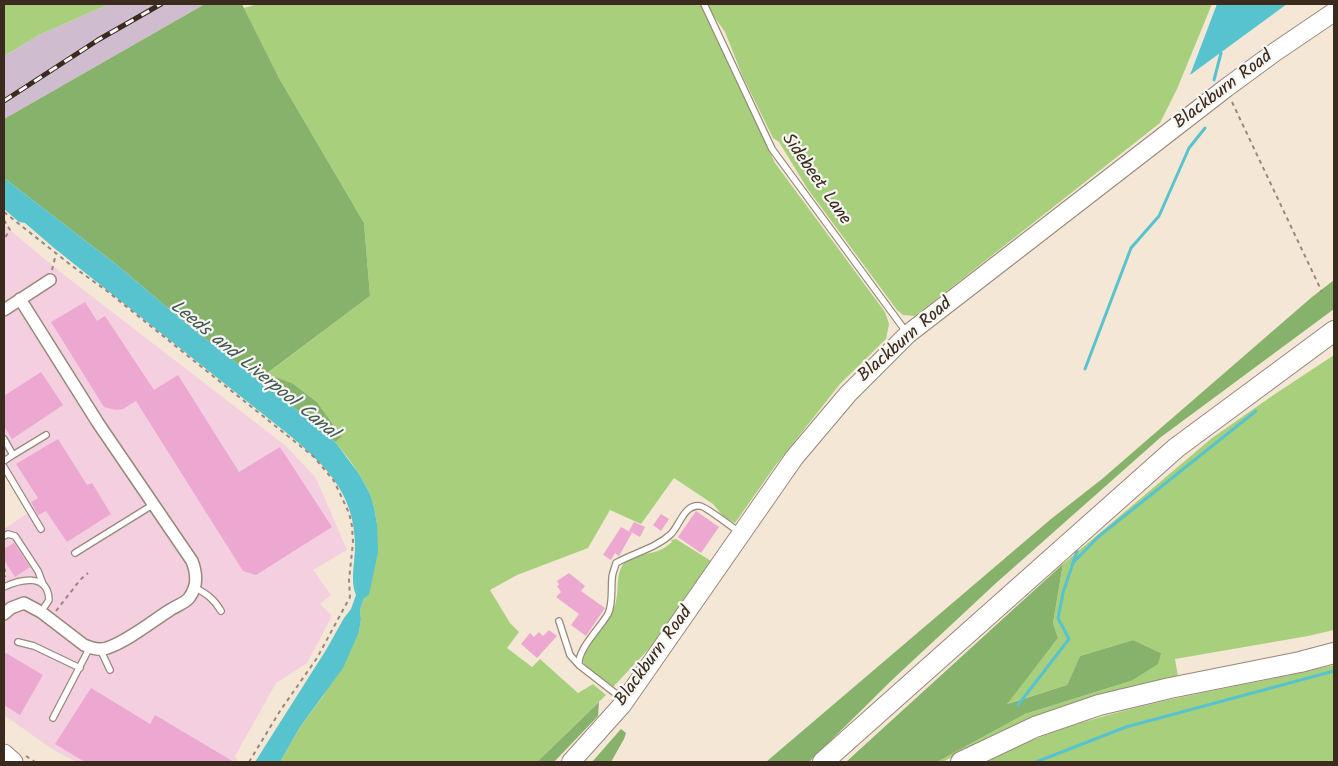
<!DOCTYPE html>
<html>
<head>
<meta charset="utf-8">
<style>
  body { margin:0 }
  #map { position:relative; width:1338px; height:766px; overflow:hidden; background:#f5e7d5; font-family:Kalam,sans-serif }
  canvas { display:block }
  .frame { position:absolute; inset:0; border:5px solid #3b2a1e; pointer-events:none }
</style>
</head>
<body>
<div id="map">
<canvas width="1338" height="766"></canvas>
<div class="frame"></div>
</div>
<script>
const c = document.querySelector('canvas').getContext('2d');
c.lineJoin = 'round';
function paint(path, color) {
  c.fillStyle = color;
  c.fill(path, 'evenodd');
}
function trace(path, color, width, dash) {
  c.strokeStyle = color;
  c.lineWidth = width;
  c.lineCap = dash ? 'butt' : 'round';
  c.setLineDash(dash || []);
  c.stroke(path);
}
function label(font, color, halo, rows, align = 'center') {
  c.font = font + ' Kalam,sans-serif';
  c.lineWidth = 4.5;
  c.setLineDash([]);
  c.textBaseline = 'middle';
  c.strokeStyle = halo;
  c.fillStyle = color;
  for (const [text, x, y, turn = 0] of rows) {
    c.save();
    c.translate(x, y);
    c.rotate((+turn || 0) * Math.PI / 180);
    c.textAlign = isNaN(turn) ? turn : align;
    if (halo) c.strokeText(text, 0, 0);
    c.fillText(text, 0, 0);
    c.restore();
  }
}
paint(new Path2D(`
  M 4,225 L 59,271 L 286,446 L 316,478 L 347,550 L 313,570 L 331,595 L 320,604 L 332,616 L 307,663 L 276,683 L 235,756 L 239,762 L 76,762 L 52,749 L 4,715 L 4,529 L 28,513 L 4,473 Z`), '#f3cfe0');
paint(new Path2D(`
  M 109,4 L 205,4 L 4,119 L 4,56 L 39,35 Z`), '#cfbdcf');
paint(new Path2D(`
  M 4,4 L 109,4 L 39,35 L 4,56 Z
  M 258,4 L 700,4 L 775,163 L 885,312 L 889,324 L 886,339 L 840,384 L 775,466 L 735,523 L 723,516 L 713,504 L 674,478 L 641,524 L 610,510 L 588,548 L 517,575 L 490,590 L 510,623 L 519,632 L 507,648 L 532,667 L 540,659 L 578,693 L 593,684 L 606,695 L 537,762 L 280,762 L 300,727 L 323,696 L 359,632 L 361,619 L 360,610 L 364,598 L 377,524 L 374,507 L 370,494 L 359,474 L 348,458 L 335,442 L 342,437 L 317,402 L 292,383 L 265,375 L 370,296 L 364,223 L 279,78 L 244,8 Z
  M 708,4 L 1212,4 L 1177,89 L 1160,123 L 915,316 L 903,315 L 897,310 L 807,188 L 779,142 L 773,138 L 743,77 L 725,32 L 713,15 Z
  M 1334,355 L 1334,630 L 1308,636 L 1175,659 L 1178,676 C 1135,687 1091,696 1049,711 C 1012,725 977,742 943,762 L 937,762 L 1025,714 L 1131,681 L 1161,653 L 1133,640 L 1080,656 L 1067,685 L 1006,704 L 1058,638 L 1053,623 L 1063,564 L 1212,438 L 1272,396 Z
  M 676,539 L 711,561 L 682,606 L 659,638 L 613,687 L 585,665 L 583,662 C 586,643 608,624 615,605 C 620,592 614,572 626,561 C 636,552 657,557 672,542 L 671,540 Z
  M 1334,665 L 1334,762 L 986,762 C 1093,705 1218,693 1334,665 Z`), '#a8d07c');
paint(new Path2D(`
  M 205,4 L 242,4 L 279,78 L 364,223 L 370,296 L 266,374 L 292,383 L 317,402 L 342,437 L 335,442 L 301,413 L 188,325 L 117,265 L 4,178 L 4,119 Z
  M 1334,280 L 1334,309 L 1161,437 L 995,584 L 892,680 L 809,762 L 766,762 L 1051,519 L 1102,479 L 1312,297 Z
  M 1063,564 L 1053,623 L 1058,638 L 1007,704 L 1067,685 L 1080,656 L 1133,640 L 1161,653 L 1158,664 L 1131,681 L 1025,714 L 937,762 L 846,762 Z
  M 599,702 L 598,716 L 554,762 L 537,762 Z
  M 621,729 L 626,733 L 624,739 L 611,762 L 592,762 Z`), '#86b26c');
paint(new Path2D(`
  M 1217,4 L 1287,4 L 1190,75 Z
  M 4,178 L 117,265 L 188,325 L 301,413 L 336,443 L 359,474 L 370,494 L 374,507 L 377,524 L 378,552 L 369,595 L 364,598 L 360,610 L 361,619 L 359,632 L 343,668 L 300,727 L 280,762 L 255,762 L 326,650 L 344,618 L 351,609 L 356,595 C 350,582 355,561 355,546 C 355,493 325,465 288,434 L 54,248 L 25,223 L 19,222 L 4,209 Z`), '#57c3cf');
trace(new Path2D(`
  M 1214,80 L 1221,53
  M 1085,369 L 1131,248 L 1159,216 L 1189,148 L 1205,128
  M 1072,564 L 1098,537 L 1256,411
  M 1018,705 L 1069,639 L 1058,618 L 1063,593 L 1077,551
  M 1036,762 L 1126,727 L 1334,671`), '#57c3cf', 3);
paint(new Path2D(`
  M 85,302 L 97,321 L 105,316 L 154,390 L 178,375 L 239,472 L 280,447 L 332,527 L 256,575 L 243,571 L 136,401 L 123,409 L 116,410 L 104,407 L 51,322 Z
  M 41,372 L 63,405 L 12,439 L 4,426 L 4,396 Z
  M 58,439 L 87,485 L 92,483 L 111,514 L 67,542 L 46,511 L 38,515 L 31,502 L 38,498 L 16,464 Z
  M 696,511 L 719,527 L 701,553 L 678,537 Z
  M 661,514 L 669,519 L 661,531 L 653,525 Z
  M 634,522 L 645,527 L 640,537 L 629,531 Z
  M 621,527 L 632,533 L 619,556 L 615,553 L 611,560 L 603,555 Z
  M 14,543 L 30,567 L 15,577 L 4,560 L 4,549 Z
  M 569,573 L 585,586 L 581,591 L 605,608 L 586,636 L 571,625 L 579,614 L 556,597 L 561,592 L 557,586 L 559,585 L 557,581 Z
  M 549,630 L 557,636 L 537,658 L 521,644 L 530,633 L 534,637 L 539,632 L 543,636 Z
  M 4,652 L 43,675 L 20,715 L 4,705 Z
  M 91,688 L 150,724 L 155,715 L 234,762 L 85,762 L 55,744 Z`), '#eca8d0');
const service = new Path2D(`
  M 704,4 L 772,149 L 907,333
  M 4,439 L 13,455 L 46,435
  M 4,461 L 13,455
  M 4,467 L 41,529
  M 4,536 L 8,534 L 15,536 L 38,571 L 43,584
  M 75,553 L 154,504
  M 4,587 C 21,579 48,573 49,600 L 41,612
  M 194,587 C 207,594 214,599 221,611
  M 559,621 L 570,655 L 579,665
  M 18,642 L 34,646 L 80,668
  M 100,649 L 110,670
  M 624,700 L 579,665 C 577,650 600,628 608,614 C 613,604 611,590 612,579 C 612,573 615,568 616,563 C 634,553 656,548 671,534 C 680,525 684,504 700,506 C 705,506 732,527 739,532
  M 53,718 L 90,647`);
const minor = new Path2D(`
  M 4,310 L 50,280
  M 4,614 L 11,608 L 24,603 L 41,612 L 84,645 C 91,648 99,651 107,648 C 128,641 151,622 170,610 C 176,606 185,603 189,598 C 198,586 197,574 192,561 L 98,423 L 20,299`);
const primary = new Path2D(`
  M 571,762 L 622,705 L 794,458 L 848,394 L 908,334 L 1226,88 L 1275,52 L 1334,12`);
const trunk = new Path2D(`
  M 4,754 L 13,762`);
const motorway = new Path2D(`
  M 823,762 L 1176,448 L 1334,331
  M 961,762 L 1035,727 L 1099,705 L 1170,688 L 1300,662 L 1334,653`);
trace(service, '#98887a', 8);
trace(minor, '#98887a', 14);
trace(primary, '#98887a', 20);
trace(trunk, '#98887a', 21);
trace(motorway, '#98887a', 22);
trace(new Path2D(`
  M 1232,102 L 1322,292
  M 4,212 L 72,266 L 107,291 L 314,457 L 334,481 L 349,513 L 352,526 L 353,542 L 349,580 L 350,597 L 317,658 L 280,711 L 249,762
  M 4,220 L 10,230 L 4,239
  M 52,270 L 56,254
  M 4,568 L 6,573 L 5,577
  M 56,611 L 80,580 L 88,573
  M 26,756 L 35,762`), '#98887a', 2, [4, 4]);
trace(service, '#fff', 5.5);
trace(minor, '#fff', 11);
trace(primary, '#fff', 18);
trace(trunk, '#fff', 19);
trace(motorway, '#fff', 20);
const rail = new Path2D(`
  M 4,101 L 98,40 L 161,4`);
trace(rail, '#3b2a1e', 5);
trace(rail, '#f6f6f2', 3, [9]);
label('18px', '#3b2a1e', '#f6f6f2', [
  ["Blackburn Road",1224,91,-37],
  ["Sidebeet Lane",815,180,55],
  ["Blackburn Road",906,341,-41],
  ["Blackburn Road",655,657,-54]
]);
label('italic 19px', '#435853', '#f6f6f2', [
  ["Leeds and Liverpool Canal",253,371,39]
]);
</script>
</body>
</html>
